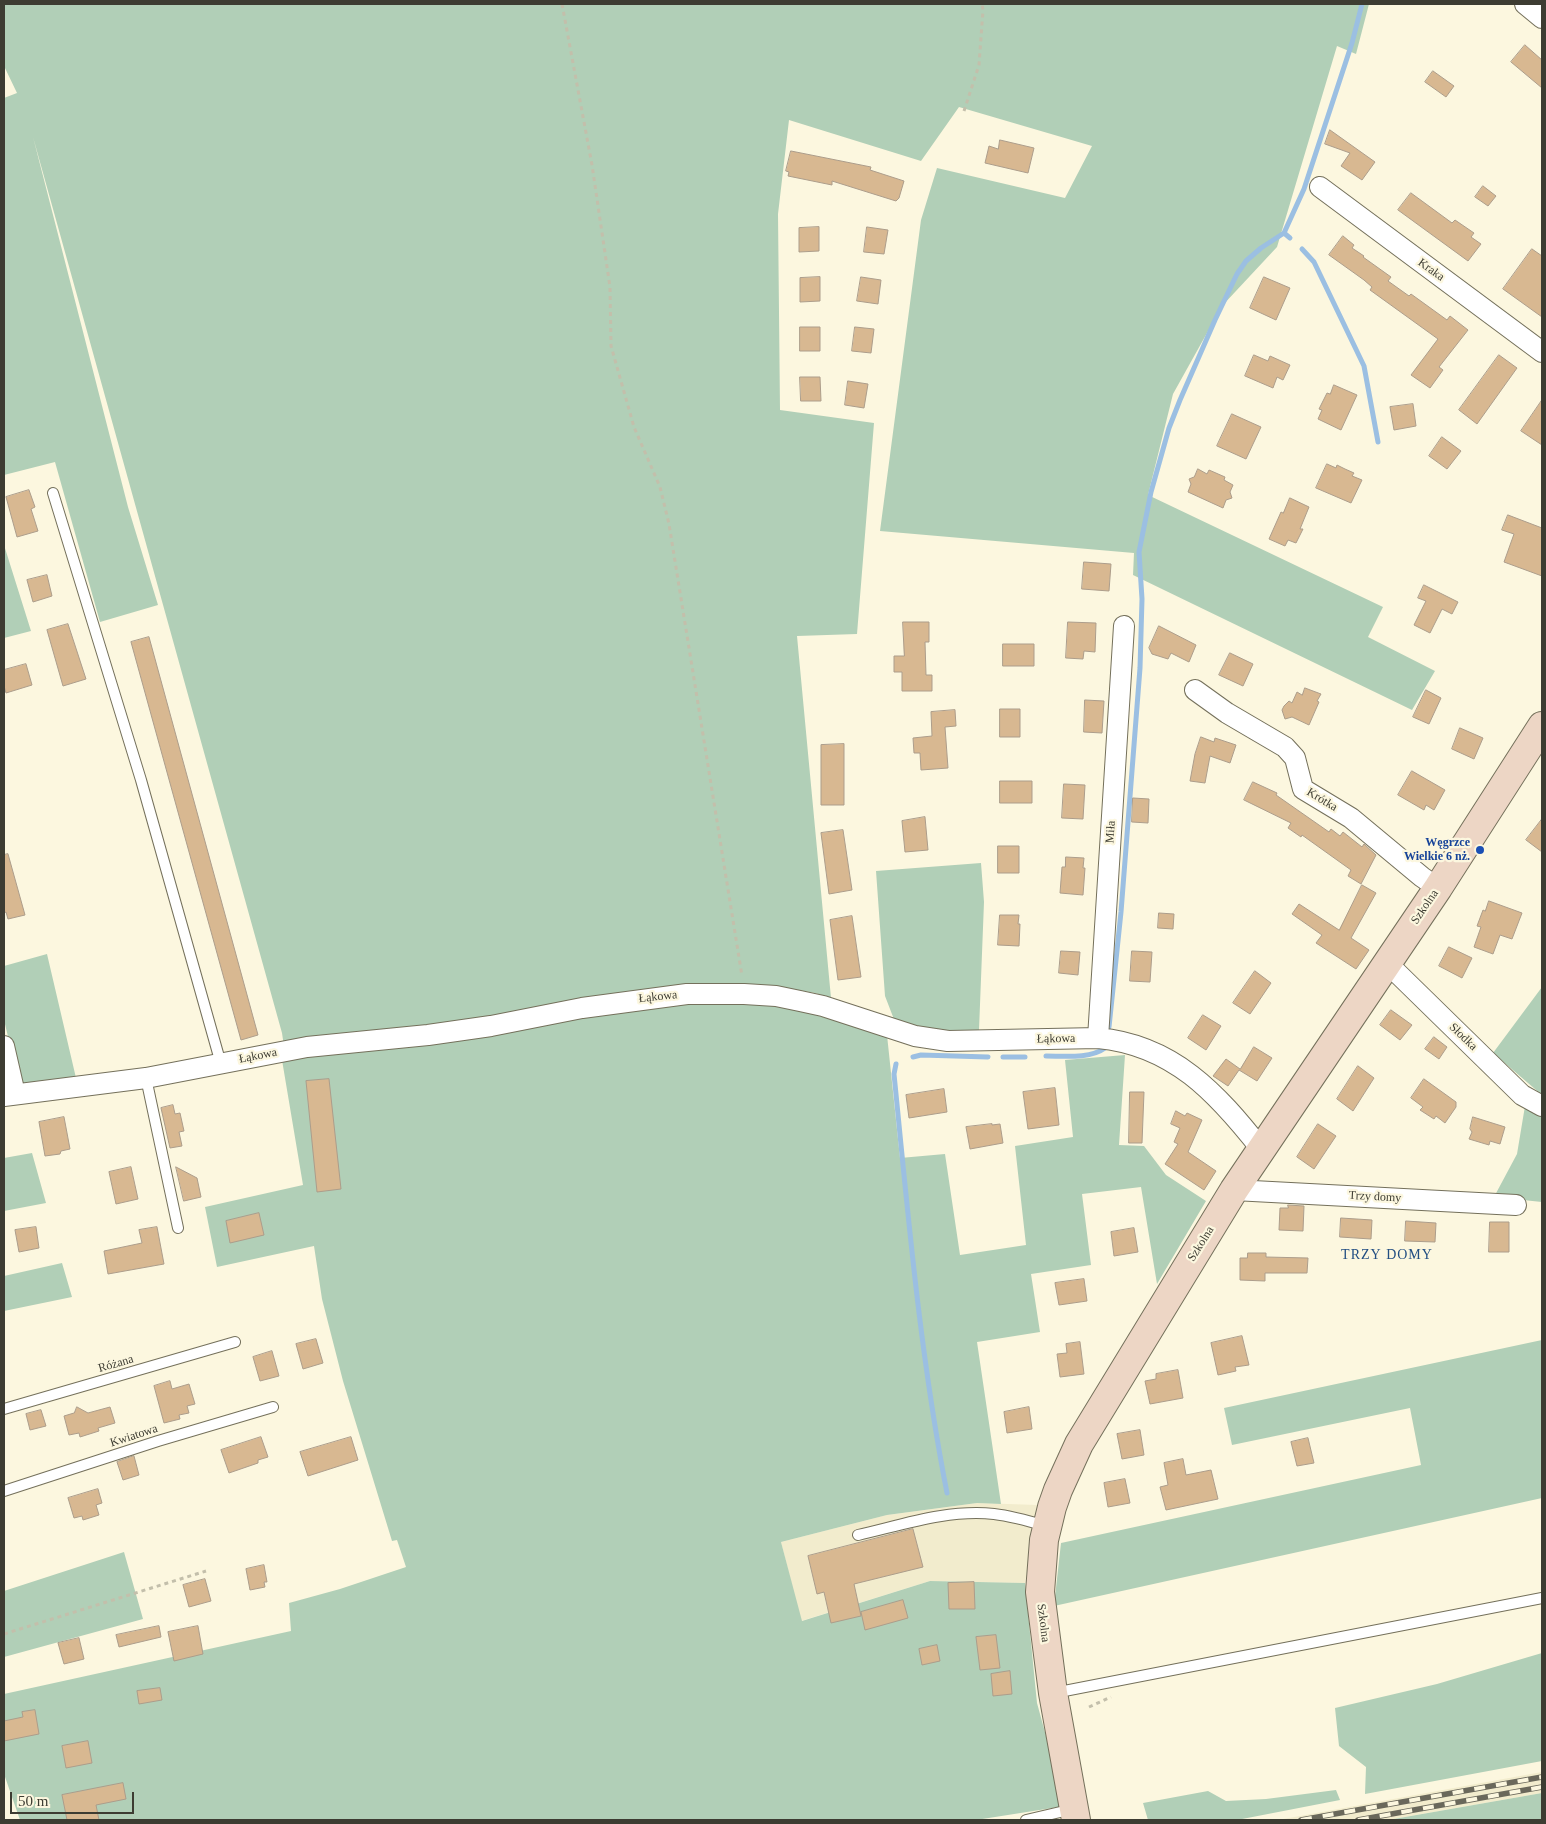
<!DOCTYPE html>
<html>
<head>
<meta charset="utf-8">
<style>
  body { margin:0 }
  #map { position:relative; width:1546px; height:1824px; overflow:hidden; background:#fcf7df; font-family:Georgia,serif }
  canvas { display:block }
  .frame { position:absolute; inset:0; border:5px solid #3d3c32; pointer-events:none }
  .scale { position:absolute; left:10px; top:1792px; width:124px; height:22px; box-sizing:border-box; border:2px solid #3d3c32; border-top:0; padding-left:6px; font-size:15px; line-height:18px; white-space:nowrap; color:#3d3c32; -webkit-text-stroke:4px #fcf7df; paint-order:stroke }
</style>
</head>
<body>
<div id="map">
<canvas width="1546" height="1824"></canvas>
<div class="frame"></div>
<div class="scale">50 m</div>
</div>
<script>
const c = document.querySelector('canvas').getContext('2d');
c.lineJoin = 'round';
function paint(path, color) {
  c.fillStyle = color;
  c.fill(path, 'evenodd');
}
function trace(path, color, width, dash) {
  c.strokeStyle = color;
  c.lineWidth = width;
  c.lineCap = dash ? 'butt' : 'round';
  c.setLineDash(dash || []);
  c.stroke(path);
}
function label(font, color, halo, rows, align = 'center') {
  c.font = font + ' Georgia,serif';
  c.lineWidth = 4.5;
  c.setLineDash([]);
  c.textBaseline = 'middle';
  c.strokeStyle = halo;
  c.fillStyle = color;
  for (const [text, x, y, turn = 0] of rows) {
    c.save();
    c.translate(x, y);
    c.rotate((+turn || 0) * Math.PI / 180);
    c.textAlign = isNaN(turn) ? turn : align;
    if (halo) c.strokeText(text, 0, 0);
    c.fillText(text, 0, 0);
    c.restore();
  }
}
paint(new Path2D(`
  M 977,1503 L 1038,1505 L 1025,1583 L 930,1581 L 801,1621 L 781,1542 L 887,1515 Z
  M 1542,1772 L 1542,1793 L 1388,1820 L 1278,1820 Z`), '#f2eccd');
paint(new Path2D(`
  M 4,4 L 1369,4 L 1356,54 L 1337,46 L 1277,247 L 1222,306 L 1173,394 L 1148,495 L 1383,607 L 1368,637 L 1435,671 L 1412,710 L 1133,575 L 1134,553 L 880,531 L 921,220 L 937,168 L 1065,198 L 1092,146 L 959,107 L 921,161 L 789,120 L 778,214 L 780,410 L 874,423 L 857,634 L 797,636 L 831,998 L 815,993 L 781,987 L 798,1010 L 887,1035 L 900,1158 L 945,1154 L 960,1255 L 1026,1245 L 1015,1146 L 1073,1137 L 1065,1060 L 1125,1055 L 1119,1145 L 1144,1146 L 1166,1175 L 1206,1201 L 1157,1284 L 1141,1187 L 1082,1194 L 1091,1265 L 1031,1274 L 1040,1332 L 977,1342 L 1001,1504 L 977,1503 L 887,1515 L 781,1542 L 802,1621 L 930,1581 L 1025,1583 L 1037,1703 L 1065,1806 L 976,1820 L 20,1820 L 4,1774 L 4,1694 L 291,1631 L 289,1603 L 340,1589 L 406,1567 L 397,1540 L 392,1541 L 343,1381 L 322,1299 L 314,1246 L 217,1267 L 205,1207 L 303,1185 L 282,1060 L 286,1060 L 282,1033 L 33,137 L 128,507 L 158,605 L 100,622 L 55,462 L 4,475 L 4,98 L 17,93 L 4,66 Z
  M 4,545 L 31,631 L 4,638 Z
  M 981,863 L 984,902 L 979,1030 L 939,1033 L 895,1022 L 885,996 L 876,871 Z
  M 47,954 L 76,1078 L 29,1087 L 19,1082 L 4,1020 L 4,966 Z
  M 1542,987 L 1542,1095 L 1493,1053 Z
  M 1525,1106 L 1542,1112 L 1542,1202 L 1494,1197 L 1517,1154 Z
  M 32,1153 L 46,1203 L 4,1211 L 4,1158 Z
  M 62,1263 L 72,1297 L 4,1311 L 4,1276 Z
  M 1542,1340 L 1542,1498 L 1054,1606 L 1061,1543 L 1421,1465 L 1410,1408 L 1232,1445 L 1224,1408 Z
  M 124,1552 L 143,1619 L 4,1657 L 4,1591 Z
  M 1542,1653 L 1542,1761 L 1365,1794 L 1366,1767 L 1339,1746 L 1335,1708 L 1437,1684 Z
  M 1336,1790 L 1340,1800 L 1237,1820 L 1148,1820 L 1143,1803 L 1208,1791 L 1226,1801 L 1266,1799 Z
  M 1542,1793 L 1542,1820 L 1388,1820 Z`), '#b1cfb7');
trace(new Path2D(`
  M 1284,233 L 1290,238
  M 1302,249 L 1314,262 L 1364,366 L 1378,442
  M 1109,1027 L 1121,912 L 1140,668 L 1142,599 L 1139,552 L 1151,492 L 1169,428 L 1180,400 L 1215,320 L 1237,274 L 1246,261 L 1261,248 L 1284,233 L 1304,189 L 1352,43 L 1362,4
  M 1046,1056 C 1064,1056 1090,1059 1105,1048
  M 913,1057 L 921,1055 L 988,1057
  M 1003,1057 L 1025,1057
  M 896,1064 L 894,1074 C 908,1214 920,1355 947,1493`), '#9bbfe2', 5);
const building = new Path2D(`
  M 1525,45 L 1542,60 L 1542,88 L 1511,62 Z
  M 1433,71 L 1454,86 L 1446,97 L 1425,82 Z
  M 1330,130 L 1375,162 L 1362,180 L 1341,166 L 1350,153 L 1325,144 Z
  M 1000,140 L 1034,148 L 1028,173 L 985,163 L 989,146 L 998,149 Z
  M 791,151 L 871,167 L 870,170 L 904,181 L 899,198 L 896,201 L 832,181 L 832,185 L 788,176 L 789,172 L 786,171 Z
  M 1483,186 L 1496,196 L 1488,206 L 1475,197 Z
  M 1411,193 L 1452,223 L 1455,220 L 1474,233 L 1471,237 L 1481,244 L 1468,261 L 1398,210 Z
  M 819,227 L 819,251 L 799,252 L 799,228 Z
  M 867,227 L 888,230 L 884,254 L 864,252 Z
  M 1343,236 L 1354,245 L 1352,248 L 1364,256 L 1363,257 L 1391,277 L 1388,281 L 1409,296 L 1411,294 L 1447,320 L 1450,316 L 1468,330 L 1439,367 L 1443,370 L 1430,388 L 1411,375 L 1438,339 L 1370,290 L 1372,287 L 1364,280 L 1329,255 Z
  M 1532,249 L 1542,256 L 1542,317 L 1503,289 Z
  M 820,277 L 820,301 L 800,302 L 800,278 Z
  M 861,277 L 881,280 L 878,304 L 857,301 Z
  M 1264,277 L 1290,288 L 1276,320 L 1250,308 Z
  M 800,327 L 820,327 L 820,351 L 800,351 Z
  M 855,327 L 874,329 L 871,353 L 852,351 Z
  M 1254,355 L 1268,361 L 1270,356 L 1290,365 L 1283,380 L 1277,377 L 1273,388 L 1245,376 Z
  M 1499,355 L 1517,368 L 1477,424 L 1459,410 Z
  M 800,377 L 820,377 L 821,401 L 801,401 Z
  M 848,381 L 868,384 L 864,408 L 845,405 Z
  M 1334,385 L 1357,395 L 1341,430 L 1318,419 L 1322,410 L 1319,409 L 1327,393 L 1330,394 Z
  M 1542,400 L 1542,445 L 1521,431 Z
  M 1413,404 L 1416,426 L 1394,430 L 1390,407 Z
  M 1232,414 L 1261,427 L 1246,459 L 1217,446 Z
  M 1442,437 L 1461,451 L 1447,469 L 1429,456 Z
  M 1327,464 L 1336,468 L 1337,465 L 1345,469 L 1354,473 L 1352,476 L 1362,480 L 1351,503 L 1316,488 Z
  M 1198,469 L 1207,474 L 1209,470 L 1225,477 L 1224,480 L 1233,485 L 1230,492 L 1232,498 L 1226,500 L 1223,508 L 1188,492 L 1191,484 L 1189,479 L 1194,477 Z
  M 29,490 L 35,507 L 31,509 L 38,531 L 17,537 L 6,497 Z
  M 1290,498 L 1309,507 L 1300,529 L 1303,529 L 1296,543 L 1288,540 L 1285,546 L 1269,539 L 1281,512 L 1283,513 Z
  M 1508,515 L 1542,528 L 1542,576 L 1504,562 L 1514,534 L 1502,530 Z
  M 1084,562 L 1111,564 L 1109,591 L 1082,589 Z
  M 47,575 L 52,596 L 33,602 L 27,580 Z
  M 1424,585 L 1458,602 L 1452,614 L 1442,609 L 1430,633 L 1414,625 L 1426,601 L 1418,598 Z
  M 903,622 L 929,622 L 929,642 L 925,642 L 926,675 L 932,675 L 932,691 L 902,691 L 902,672 L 894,672 L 894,656 L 904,656 Z
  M 1068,622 L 1096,623 L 1095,652 L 1084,651 L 1083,659 L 1066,658 Z
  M 68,624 L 86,679 L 63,686 L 47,630 Z
  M 1159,626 L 1196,645 L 1189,662 L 1171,653 L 1168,659 L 1152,654 L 1149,648 Z
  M 149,637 L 258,1035 L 241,1040 L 131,642 Z
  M 1003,644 L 1034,644 L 1034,666 L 1003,666 Z
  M 1230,653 L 1253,664 L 1243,686 L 1219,675 Z
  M 26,664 L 32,685 L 6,693 L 4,686 L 4,670 Z
  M 1305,688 L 1321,694 L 1317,701 L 1319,702 L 1309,725 L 1292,717 L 1285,719 L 1282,710 L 1284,706 L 1289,701 L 1292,703 L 1297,692 L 1302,695 Z
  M 1426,690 L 1441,698 L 1429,724 L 1413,717 Z
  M 1085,700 L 1104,701 L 1102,733 L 1084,732 Z
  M 1000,709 L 1020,709 L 1020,737 L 1000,737 Z
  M 955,710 L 956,726 L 945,727 L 948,768 L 921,770 L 920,753 L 914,753 L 913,738 L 932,736 L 931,712 Z
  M 1460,728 L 1483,738 L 1474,759 L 1452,749 Z
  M 1201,737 L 1214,742 L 1215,738 L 1236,745 L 1230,763 L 1210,756 L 1205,783 L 1190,781 L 1195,754 Z
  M 844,744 L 844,805 L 821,805 L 821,745 Z
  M 1412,771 L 1445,790 L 1434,810 L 1426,805 L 1424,810 L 1398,795 Z
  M 1000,781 L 1032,781 L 1032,803 L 1000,803 Z
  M 1253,782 L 1277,793 L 1276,795 L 1329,832 L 1331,829 L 1340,836 L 1343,832 L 1362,847 L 1364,844 L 1376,855 L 1361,884 L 1348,876 L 1351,870 L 1302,835 L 1301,837 L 1288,828 L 1291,823 L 1244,800 Z
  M 1064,784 L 1085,785 L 1083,819 L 1062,818 Z
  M 1133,798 L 1149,799 L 1148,823 L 1132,822 Z
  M 925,817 L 928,850 L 905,852 L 902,821 Z
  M 1542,819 L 1542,852 L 1526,840 Z
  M 843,830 L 852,890 L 829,894 L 821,833 Z
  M 998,846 L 1019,846 L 1019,873 L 998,873 Z
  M 8,854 L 25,915 L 8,919 L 6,912 L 4,913 L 4,855 Z
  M 1066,857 L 1084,858 L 1083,868 L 1085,868 L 1083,895 L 1060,893 L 1062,867 L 1065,867 Z
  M 1362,885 L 1376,893 L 1351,938 L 1369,950 L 1356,969 L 1316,943 L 1322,935 L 1292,914 L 1299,904 L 1339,930 Z
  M 1489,901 L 1522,913 L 1512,939 L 1500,935 L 1493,954 L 1474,947 L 1481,927 L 1477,926 L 1483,910 L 1485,911 Z
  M 1159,913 L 1174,914 L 1173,929 L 1158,928 Z
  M 1000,915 L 1019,915 L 1018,924 L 1020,924 L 1019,946 L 998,945 Z
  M 852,916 L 861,977 L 838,980 L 830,920 Z
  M 1449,947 L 1472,958 L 1462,978 L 1439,966 Z
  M 1061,951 L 1080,952 L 1078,975 L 1059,973 Z
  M 1132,951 L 1152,952 L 1150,982 L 1130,981 Z
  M 1255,971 L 1271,983 L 1250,1014 L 1233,1003 Z
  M 1391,1010 L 1412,1025 L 1400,1040 L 1380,1025 Z
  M 1203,1015 L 1221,1026 L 1206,1050 L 1188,1038 Z
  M 1434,1037 L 1447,1047 L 1439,1059 L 1425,1049 Z
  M 1254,1047 L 1272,1058 L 1257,1081 L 1239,1070 L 1228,1086 L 1213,1076 L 1226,1059 L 1240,1069 Z
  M 1358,1066 L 1374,1078 L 1353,1111 L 1337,1099 Z
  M 329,1079 L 341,1189 L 317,1192 L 306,1081 Z
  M 1424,1079 L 1456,1102 L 1456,1107 L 1445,1123 L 1436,1116 L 1434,1119 L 1420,1110 L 1423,1107 L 1411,1098 Z
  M 1055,1088 L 1059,1125 L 1028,1129 L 1023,1092 Z
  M 944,1089 L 947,1112 L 909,1118 L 906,1095 Z
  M 1130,1092 L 1144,1092 L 1142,1143 L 1129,1143 Z
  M 173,1105 L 175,1114 L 180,1113 L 184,1131 L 179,1132 L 182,1146 L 170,1148 L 161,1108 Z
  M 1176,1111 L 1185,1116 L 1187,1113 L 1202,1120 L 1188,1152 L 1216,1171 L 1204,1190 L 1165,1164 L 1178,1144 L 1174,1142 L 1180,1128 L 1171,1124 Z
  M 64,1117 L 70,1149 L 61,1151 L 60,1154 L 45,1156 L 39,1122 Z
  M 1473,1117 L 1505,1127 L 1500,1144 L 1490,1141 L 1489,1145 L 1469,1139 L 1472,1132 L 1470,1129 Z
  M 992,1124 L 992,1125 L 1000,1124 L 1003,1143 L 970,1149 L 966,1127 Z
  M 1318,1124 L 1336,1136 L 1314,1169 L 1297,1157 Z
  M 131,1167 L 138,1199 L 116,1204 L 109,1172 Z
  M 176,1167 L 197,1178 L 201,1197 L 184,1201 Z
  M 1288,1205 L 1304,1206 L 1303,1231 L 1279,1230 L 1280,1208 L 1288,1208 Z
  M 259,1213 L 264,1235 L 230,1243 L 226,1221 Z
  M 1341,1218 L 1372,1220 L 1371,1239 L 1340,1237 Z
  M 1406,1221 L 1436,1223 L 1435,1242 L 1405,1241 Z
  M 1490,1222 L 1509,1222 L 1509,1252 L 1489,1252 Z
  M 36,1227 L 39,1248 L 19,1252 L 15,1230 Z
  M 157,1227 L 164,1264 L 108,1274 L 104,1251 L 142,1243 L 139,1230 Z
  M 1134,1228 L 1138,1252 L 1114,1256 L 1111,1232 Z
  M 1248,1253 L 1266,1253 L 1266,1257 L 1308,1258 L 1307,1273 L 1265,1273 L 1265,1281 L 1240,1280 L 1240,1258 L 1247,1258 Z
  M 1084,1279 L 1087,1301 L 1059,1305 L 1055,1283 Z
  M 1242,1336 L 1249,1365 L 1235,1367 L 1236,1371 L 1218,1375 L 1211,1343 Z
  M 316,1339 L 323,1363 L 303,1369 L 296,1344 Z
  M 1080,1342 L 1084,1374 L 1060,1377 L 1057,1354 L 1067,1353 L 1066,1344 Z
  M 272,1351 L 279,1376 L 260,1381 L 253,1357 Z
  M 1178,1370 L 1183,1398 L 1150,1404 L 1145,1381 L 1156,1379 L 1156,1374 Z
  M 170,1381 L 172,1389 L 189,1384 L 195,1404 L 187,1406 L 189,1413 L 179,1415 L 180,1419 L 164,1423 L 154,1386 Z
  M 77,1407 L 88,1413 L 110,1407 L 115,1423 L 98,1428 L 99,1431 L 80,1437 L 79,1433 L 69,1435 L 64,1416 L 74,1413 Z
  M 1029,1407 L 1032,1429 L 1007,1433 L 1004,1412 Z
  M 41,1410 L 46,1426 L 30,1430 L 26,1414 Z
  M 1140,1430 L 1144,1455 L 1122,1459 L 1117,1434 Z
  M 261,1437 L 268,1457 L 258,1460 L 258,1463 L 229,1473 L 221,1450 Z
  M 351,1437 L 358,1460 L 308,1476 L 300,1452 Z
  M 1308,1438 L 1314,1463 L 1297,1466 L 1291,1442 Z
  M 134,1456 L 139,1475 L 123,1480 L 117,1462 Z
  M 1183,1459 L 1186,1475 L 1211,1470 L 1218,1499 L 1166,1510 L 1160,1487 L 1168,1485 L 1164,1463 Z
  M 1125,1479 L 1130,1503 L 1108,1507 L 1104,1483 Z
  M 98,1489 L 102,1503 L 96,1505 L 99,1515 L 83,1520 L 82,1516 L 74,1518 L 68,1498 Z
  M 913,1529 L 923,1567 L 854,1584 L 861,1616 L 831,1623 L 824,1592 L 817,1594 L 808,1556 Z
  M 264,1565 L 267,1582 L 264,1582 L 265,1587 L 250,1590 L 246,1569 Z
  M 205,1579 L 211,1601 L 189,1607 L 183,1585 Z
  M 974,1582 L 975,1609 L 949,1609 L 948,1583 Z
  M 903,1600 L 908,1618 L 865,1630 L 861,1612 Z
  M 159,1626 L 161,1637 L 119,1647 L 116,1635 Z
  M 198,1626 L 203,1654 L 174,1661 L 168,1632 Z
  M 996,1635 L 1000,1668 L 980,1670 L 976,1637 Z
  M 79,1638 L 84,1659 L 64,1664 L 58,1643 Z
  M 937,1645 L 940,1661 L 922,1665 L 919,1649 Z
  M 1010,1671 L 1012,1694 L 993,1696 L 991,1674 Z
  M 160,1688 L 162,1700 L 139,1704 L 137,1691 Z
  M 35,1710 L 39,1734 L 4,1741 L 4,1721 L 23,1717 L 22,1712 Z
  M 88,1741 L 92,1763 L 66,1768 L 62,1746 Z
  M 123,1783 L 126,1799 L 96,1805 L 99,1820 L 67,1820 L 62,1795 Z`);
paint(building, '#d8b891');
trace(building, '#ac9d8b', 1);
const lane = new Path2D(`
  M 53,493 L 141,780 L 221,1064
  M 146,1078 L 178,1228
  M 4,1409 L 235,1342
  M 4,1491 L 158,1441 L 273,1407
  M 858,1535 C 902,1525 948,1509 994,1514 C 1011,1516 1029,1521 1046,1526
  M 1054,1693 L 1542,1598
  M 1026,1820 L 1073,1809`);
const street = new Path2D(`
  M 1525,4 L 1542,18
  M 1320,187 L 1542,352
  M 1195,690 L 1227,713 L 1285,747 L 1295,758 L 1303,789 L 1351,818 L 1422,877 L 1438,888
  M 1387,963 L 1522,1095 L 1542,1106
  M 1098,1038 L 1124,626
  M 4,1046 L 15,1094
  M 4,1096 L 146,1078 L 307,1047 L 428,1035 L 491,1026 L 582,1008 L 687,994 L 744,994 L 776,996 L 800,1001 L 823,1006 L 915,1036 L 948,1041 L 1098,1038 C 1173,1045 1217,1093 1261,1149
  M 1234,1190 L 1516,1205`);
const secondary = new Path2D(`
  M 1076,1820 L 1053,1693 L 1040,1592 L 1044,1540 L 1052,1507 L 1058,1490 L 1079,1444 L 1234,1190 L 1438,888 L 1542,726`);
trace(lane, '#74705b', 12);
trace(street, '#74705b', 22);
trace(secondary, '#74705b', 30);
trace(new Path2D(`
  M 562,4 L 592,165 L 610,287 L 611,346 L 634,427 L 660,487 L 669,524 L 742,976
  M 964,111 L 979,65 L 983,10 L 982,4
  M 4,1634 L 206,1571
  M 1089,1707 L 1111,1697`), '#c3bfab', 3, [4, 4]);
trace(lane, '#fff', 10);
trace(street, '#fff', 20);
trace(secondary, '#edd6c5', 28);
const rail = new Path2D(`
  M 1301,1820 L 1542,1777
  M 1358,1820 L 1542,1787`);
trace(rail, '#6a685b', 5.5);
trace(rail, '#fcf7df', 4, [11]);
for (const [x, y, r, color] of [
  [1480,850,5,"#1a4fb4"]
]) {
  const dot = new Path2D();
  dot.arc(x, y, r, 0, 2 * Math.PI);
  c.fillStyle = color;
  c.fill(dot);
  trace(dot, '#fcf7df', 2);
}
label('12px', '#3d3c32', '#fcf7df', [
  ["Kraka",1431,270,36],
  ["Krótka",1322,800,31],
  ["Miła",1111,832,-86],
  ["Szkolna",1425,907,-56],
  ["Łąkowa",658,997,-6],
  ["Słodka",1463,1037,44],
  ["Łąkowa",1056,1039,-1],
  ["Łąkowa",258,1056,-11],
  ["Trzy domy",1375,1197,3],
  ["Szkolna",1201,1244,-58],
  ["Różana",116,1364,-16],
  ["Kwiatowa",134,1436,-18],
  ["Szkolna",1043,1623,83]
]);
label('bold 12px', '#164399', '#fcf7df', [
  ["Węgrzce",1470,843],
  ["Wielkie 6 nż.",1470,857]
], 'right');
c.letterSpacing = '1px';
label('14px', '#224e82', '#fcf7df', [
  ["TRZY DOMY",1387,1255]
]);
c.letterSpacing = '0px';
</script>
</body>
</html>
